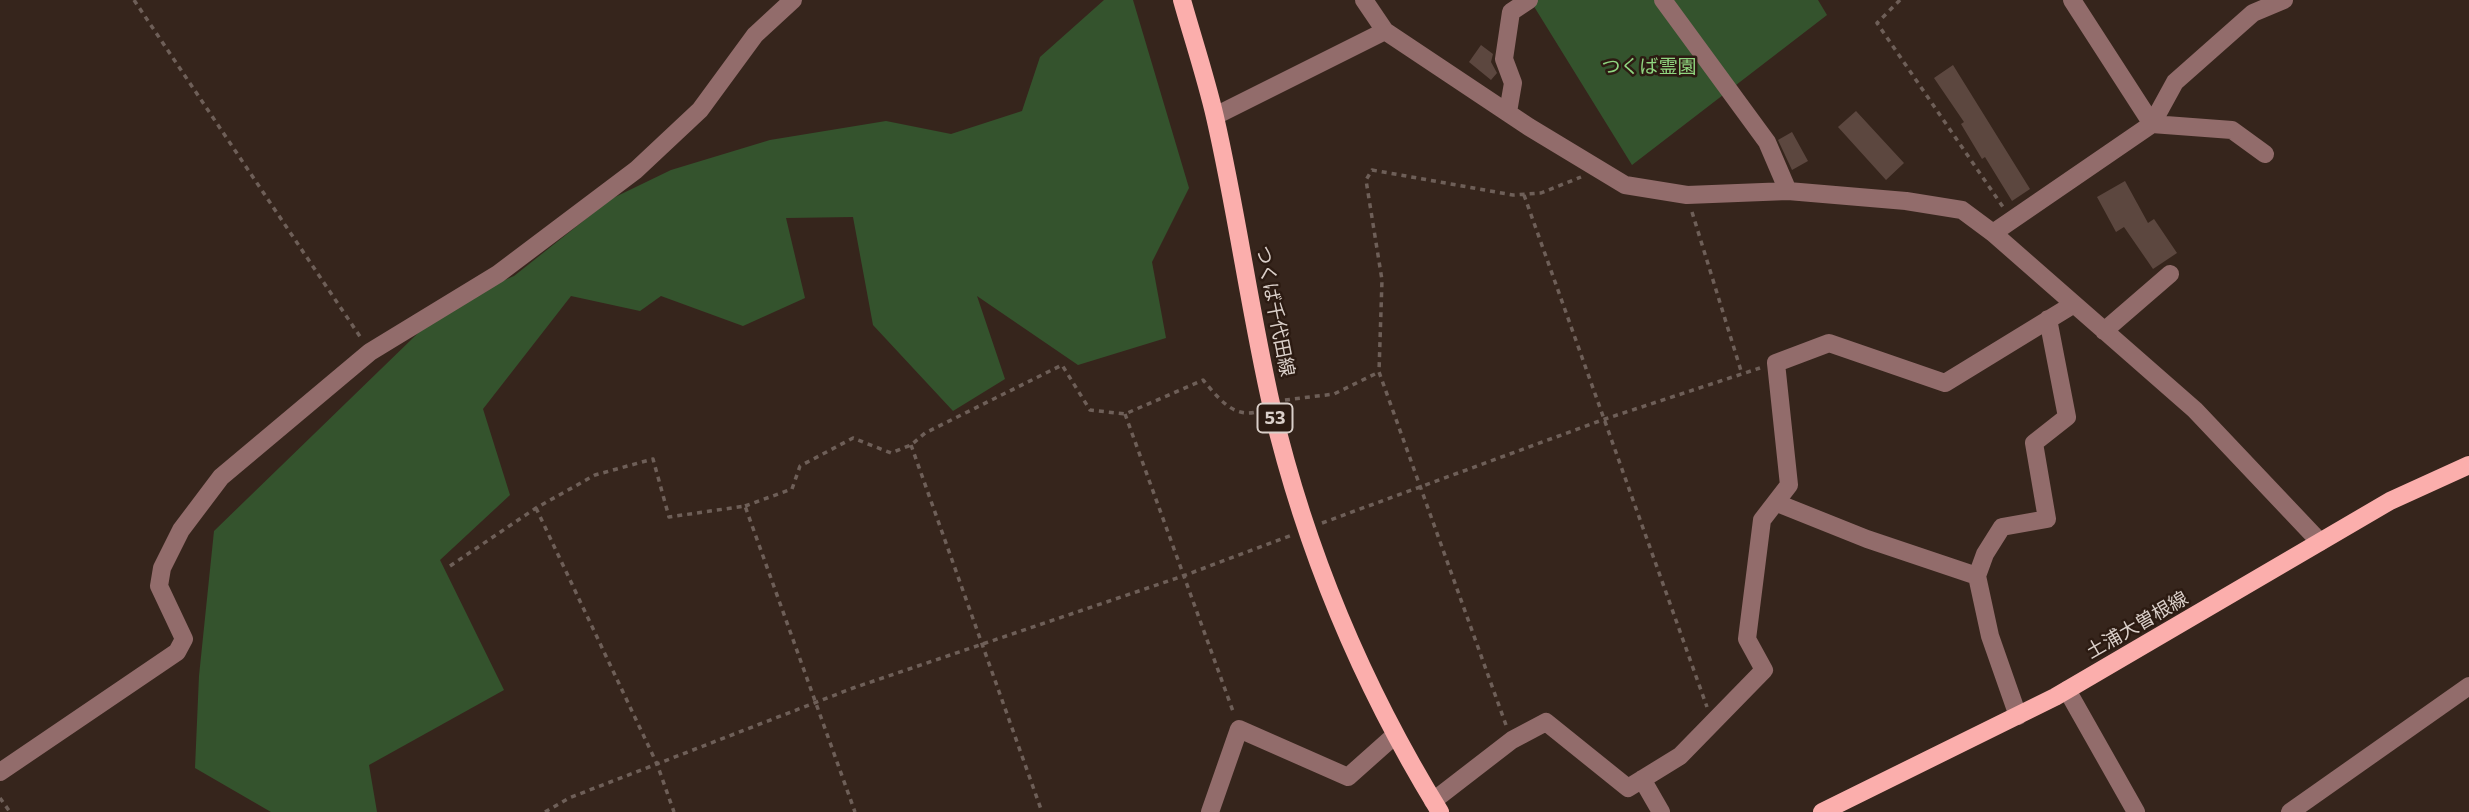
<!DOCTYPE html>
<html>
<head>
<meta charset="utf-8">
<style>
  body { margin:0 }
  canvas { display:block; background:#36251c }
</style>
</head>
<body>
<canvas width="2469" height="812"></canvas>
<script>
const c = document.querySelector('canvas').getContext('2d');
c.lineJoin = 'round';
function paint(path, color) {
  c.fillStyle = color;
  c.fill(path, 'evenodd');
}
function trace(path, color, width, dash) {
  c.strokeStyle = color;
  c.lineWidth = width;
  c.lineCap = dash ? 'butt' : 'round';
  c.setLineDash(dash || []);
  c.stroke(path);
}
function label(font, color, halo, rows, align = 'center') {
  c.font = font + ' Commissioner,"Noto Sans JP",sans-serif';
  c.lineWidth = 5;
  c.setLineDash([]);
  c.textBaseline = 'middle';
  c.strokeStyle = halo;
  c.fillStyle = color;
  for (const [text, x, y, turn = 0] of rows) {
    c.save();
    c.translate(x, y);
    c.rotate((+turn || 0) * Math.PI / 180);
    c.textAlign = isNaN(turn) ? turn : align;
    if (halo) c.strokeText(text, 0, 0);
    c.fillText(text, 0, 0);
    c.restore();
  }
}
paint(new Path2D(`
  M 1104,0 L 1133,0 L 1189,188 L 1152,262 L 1166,338 L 1078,365 L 977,296 L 1005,379 L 953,411 L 873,325 L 853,217 L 786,218 L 805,298 L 743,326 L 661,296 L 640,311 L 571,296 L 483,409 L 510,495 L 440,560 L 504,690 L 369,765 L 377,812 L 271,812 L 195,768 L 199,676 L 214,531 L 447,305 L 514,276 L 611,199 L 671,170 L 770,140 L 886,121 L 951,134 L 1022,111 L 1040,57 Z
  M 1530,0 L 1818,0 L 1827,15 L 1632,165 Z`), '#34532d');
paint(new Path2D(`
  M 1481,45 L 1493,54 L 1491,62 L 1497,73 L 1491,80 L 1469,62 Z
  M 1953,65 L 2030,189 L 2012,201 L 1985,157 L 1982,159 L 1961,124 L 1964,122 L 1934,78 Z
  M 1856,111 L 1904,163 L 1886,180 L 1838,127 Z
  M 1792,132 L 1808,161 L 1792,170 L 1778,140 Z
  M 2125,181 L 2148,223 L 2154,219 L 2177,253 L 2153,269 L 2124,227 L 2116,232 L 2097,197 Z`), '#5c473f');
trace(new Path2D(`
  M 134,0 L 361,338
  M 1900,0 L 1877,23 L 2003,207
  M 1524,195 L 1707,707
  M 1692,212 L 1742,374
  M 1285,400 L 1334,394 L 1379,372
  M 1125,414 L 1234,714
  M 911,445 L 1042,812
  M 745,506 L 792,489 L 800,466 L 853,438 L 891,453 L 911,445 L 925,433 L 1062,365 L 1090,410 L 1125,414 L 1203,380 C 1217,396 1232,418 1256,412
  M 536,508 L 657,764 L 674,812
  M 1322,523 L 1605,419 L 1760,368
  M 450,566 L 536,508 L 595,475 L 653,459 L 669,517 L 745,506 L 855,812
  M 1506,725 L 1379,372 L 1382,280 L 1366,180 L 1372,170 L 1513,195 L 1541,193 L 1581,177
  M 0,798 L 10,812
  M 545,812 L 569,798 L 853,688 L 1183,576 L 1292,535`), '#6e5f58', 3.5, [5, 5]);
trace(new Path2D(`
  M 1364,0 L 1385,31 L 1529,127 L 1625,185 L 1687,195 L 1788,191 L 1906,201 L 1962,210 L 1993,233 L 2195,410 L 2320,542
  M 1663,0 L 1767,142 L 1788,191
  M 2072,0 L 2152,124
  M 1508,112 L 1513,83 L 1504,59 L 1511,12 L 1529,0
  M 1215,116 L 1385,31
  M 2152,124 L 2232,130 L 2265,154
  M 1993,233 L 2152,124 L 2175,82 L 2253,13 L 2284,0
  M 2104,331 L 2170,274
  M 1777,503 L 1867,539 L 1977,576
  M 2067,690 L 2136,812
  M 2018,716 L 1990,636 L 1977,576 L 1985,554 L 2002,527 L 2047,519 L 2034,443 L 2067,417 L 2048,319
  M 0,772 L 177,652 L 184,639 L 159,586 L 162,568 L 181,530 L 221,477 L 370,352 L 498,274 L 636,170 L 700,110 L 755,35 L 793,0
  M 1642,779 L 1661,812
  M 1433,801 L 1512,740 L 1546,722 L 1628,788 L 1680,756 L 1764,670 L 1747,639 L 1762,520 L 1789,485 L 1776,363 L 1829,343 L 1945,383 L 2074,304
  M 1210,812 L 1239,729 L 1348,777 L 1394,736
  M 2290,812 L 2469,686`), '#926c6b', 18);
trace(new Path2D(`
  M 1182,0 C 1193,39 1206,78 1215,117 C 1237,213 1250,312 1272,408 C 1306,551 1363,687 1440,812
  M 1822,812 L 2055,697 L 2390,501 L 2469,465`), '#fbaeac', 18);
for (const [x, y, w] of [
  [1275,418,35]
]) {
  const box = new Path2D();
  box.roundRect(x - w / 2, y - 14.5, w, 29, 5);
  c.fillStyle = '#2c1b12';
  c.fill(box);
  trace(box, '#dacfc9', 2);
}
label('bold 18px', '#dacfc9', null, [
  ["53",1275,418]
]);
label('19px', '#90d680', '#2c1b12', [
  ["つくば霊園",1649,67]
]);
label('19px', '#dacfc9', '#2c1b12', [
  ["つくば千代田線",1275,311,79],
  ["土浦大曽根線",2137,625,-30]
]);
</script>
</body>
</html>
